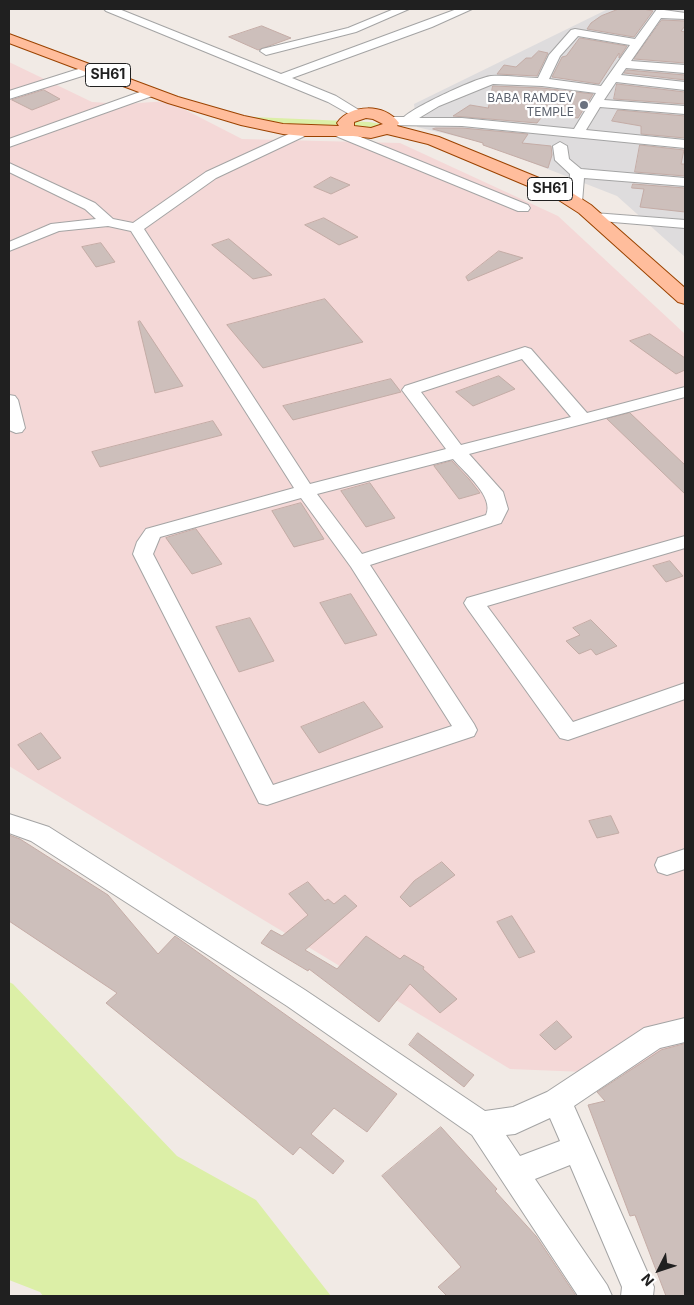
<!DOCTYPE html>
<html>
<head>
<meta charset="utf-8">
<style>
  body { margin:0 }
  #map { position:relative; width:694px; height:1305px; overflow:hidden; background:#f1eae5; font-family:Inter,sans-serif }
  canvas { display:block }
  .frame { position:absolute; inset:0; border:10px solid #202020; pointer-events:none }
  .north { position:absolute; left:634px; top:1245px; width:50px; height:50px; -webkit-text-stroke:4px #fff; paint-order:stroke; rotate:229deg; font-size:14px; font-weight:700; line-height:20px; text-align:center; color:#202020 }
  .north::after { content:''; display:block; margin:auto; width:18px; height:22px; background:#202020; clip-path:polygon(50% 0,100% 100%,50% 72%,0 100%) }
</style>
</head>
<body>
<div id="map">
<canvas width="694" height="1305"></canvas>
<div class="frame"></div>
<div class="north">N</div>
</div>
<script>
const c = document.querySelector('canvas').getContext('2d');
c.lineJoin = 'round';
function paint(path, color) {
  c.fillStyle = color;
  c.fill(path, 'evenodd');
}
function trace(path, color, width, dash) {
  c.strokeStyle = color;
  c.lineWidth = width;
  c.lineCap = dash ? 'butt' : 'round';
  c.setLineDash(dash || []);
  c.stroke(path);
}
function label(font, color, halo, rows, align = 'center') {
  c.font = font + ' Inter,sans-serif';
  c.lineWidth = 4.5;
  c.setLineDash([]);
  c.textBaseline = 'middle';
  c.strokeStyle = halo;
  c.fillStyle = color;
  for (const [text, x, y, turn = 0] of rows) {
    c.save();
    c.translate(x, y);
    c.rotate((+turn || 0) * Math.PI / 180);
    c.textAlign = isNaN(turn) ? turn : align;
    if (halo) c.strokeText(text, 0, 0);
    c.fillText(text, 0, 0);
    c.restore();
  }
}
paint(new Path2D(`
  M 608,9 L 685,9 L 685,257 L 617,196 L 476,141 L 417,127 L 414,104 Z`), '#dedcdd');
paint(new Path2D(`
  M 9,62 L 92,102 L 124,104 L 168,101 L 242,139 L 400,143 L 558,216 L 685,334 L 685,1076 L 510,1069 L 9,766 Z`), '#f4d8d7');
paint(new Path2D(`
  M 253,117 L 369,122 L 381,124 L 389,128 L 373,131 L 279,127 L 240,120 Z
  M 9,982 L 13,984 L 177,1156 L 256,1200 L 331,1296 L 43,1296 L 40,1292 L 9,1280 Z`), '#dcefa7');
const building = new Path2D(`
  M 619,9 L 643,9 L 653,11 L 634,37 L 587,29 L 591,23 L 601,16 Z
  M 662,20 L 685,21 L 685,26 L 681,31 L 685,32 L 685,63 L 634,59 Z
  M 262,26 L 291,38 L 258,50 L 229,37 Z
  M 580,38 L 627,46 L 619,58 L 619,53 L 599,84 L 552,77 L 562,57 L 566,56 Z
  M 539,51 L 548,53 L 537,76 L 497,74 L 504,65 L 516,67 L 526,58 L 531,58 Z
  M 627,70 L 685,75 L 685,80 L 624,73 Z
  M 617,84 L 685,92 L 685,104 L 614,99 Z
  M 493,86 L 542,88 L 593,94 L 578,118 L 544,114 L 537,123 L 453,116 L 470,105 L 488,108 Z
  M 44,90 L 60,99 L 32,110 L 12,100 Z
  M 618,110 L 685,116 L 685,138 L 641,134 L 641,126 L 612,121 Z
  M 436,128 L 462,128 L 528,134 L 522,143 L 551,146 L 552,155 L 548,168 L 483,145 L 483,143 L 433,129 Z
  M 640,145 L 684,150 L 681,164 L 685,164 L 685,176 L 635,172 Z
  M 331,177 L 350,185 L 331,194 L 314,187 Z
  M 633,184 L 685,188 L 685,212 L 640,207 L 644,189 L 632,188 Z
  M 324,218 L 358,237 L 339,245 L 305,225 Z
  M 229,239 L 272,275 L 253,279 L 212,245 Z
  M 101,243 L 115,262 L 96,267 L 82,247 Z
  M 499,251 L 523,258 L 468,281 L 466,277 Z
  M 325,299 L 363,342 L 263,368 L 227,325 Z
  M 140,321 L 183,386 L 155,393 L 138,322 Z
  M 650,334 L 685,358 L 685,370 L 676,374 L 630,341 Z
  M 499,376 L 515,389 L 473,406 L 456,392 Z
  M 391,379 L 401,392 L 293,420 L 283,406 Z
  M 630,413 L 685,465 L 685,494 L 607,419 Z
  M 213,421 L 222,435 L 100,467 L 92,452 Z
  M 452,461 L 469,479 L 480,493 L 459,499 L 434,466 Z
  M 370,483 L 395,518 L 366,527 L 341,491 Z
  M 301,503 L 324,539 L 294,547 L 272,511 Z
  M 196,529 L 222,564 L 192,574 L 166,538 Z
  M 670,561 L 683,576 L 666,582 L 653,566 Z
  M 351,594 L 377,635 L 345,644 L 320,603 Z
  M 250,618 L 274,661 L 239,672 L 216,627 Z
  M 591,620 L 617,646 L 596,655 L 591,649 L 579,654 L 566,641 L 580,635 L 573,628 Z
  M 364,702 L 383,727 L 319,753 L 301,727 Z
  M 41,733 L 61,758 L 38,770 L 18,745 Z
  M 611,816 L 619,833 L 597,838 L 589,821 Z
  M 9,835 L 20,839 L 108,895 L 158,954 L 175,936 L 397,1094 L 367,1132 L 334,1108 L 311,1134 L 344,1161 L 333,1174 L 300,1147 L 293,1155 L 106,1003 L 117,993 L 9,921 Z
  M 442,862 L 455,875 L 410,907 L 400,897 L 414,881 Z
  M 308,882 L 325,901 L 328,899 L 334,904 L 345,895 L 357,906 L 305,950 L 337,969 L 366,936 L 400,959 L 404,955 L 424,967 L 423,969 L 457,999 L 440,1013 L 410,984 L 379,1022 L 309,969 L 308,971 L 261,943 L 271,930 L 282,936 L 308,915 L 289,894 Z
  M 512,916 L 535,952 L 519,958 L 497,922 Z
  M 557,1021 L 572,1037 L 555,1050 L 540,1035 Z
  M 418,1033 L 474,1075 L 464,1087 L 409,1045 Z
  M 685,1044 L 685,1296 L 666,1296 L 635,1215 L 630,1216 L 588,1105 L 605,1101 L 597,1092 L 661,1050 Z
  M 441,1127 L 497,1189 L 495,1191 L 536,1236 L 576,1296 L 447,1296 L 438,1287 L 461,1267 L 382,1176 Z`);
paint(building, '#cdbfbb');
trace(building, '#c4aca6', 1);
const minor = new Path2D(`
  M 104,9 L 119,9 L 281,74 L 457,9 L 472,9 L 432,27 L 292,78 L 336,96 L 362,112 L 364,115 L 358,119 L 328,102 L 106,11 Z
  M 394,9 L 409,9 L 356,32 L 266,55 L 260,51 L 262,49 L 348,28 Z
  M 657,9 L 685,13 L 685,19 L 661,18 L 631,61 L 685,65 L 685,73 L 626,68 L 621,75 L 685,82 L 685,90 L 616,82 L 604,100 L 685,106 L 685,114 L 600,107 L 586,130 L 685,140 L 685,148 L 462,126 L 389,125 L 383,121 L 389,117 L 404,117 C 416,106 476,78 491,76 C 506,75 523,78 538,78 L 549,55 L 571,30 L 575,29 L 635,39 ZM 578,36 L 630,45 L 601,86 L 549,79 L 560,56 ZM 493,84 L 542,86 L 596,93 L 574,129 L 462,118 L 419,118 L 439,106 Z
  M 91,65 L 95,66 L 97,69 L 95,72 L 9,99 L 9,91 Z
  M 151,88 L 155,89 L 157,92 L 155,95 L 9,147 L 9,139 Z
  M 304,127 L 310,131 L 309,134 L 216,178 L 144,229 L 310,484 L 446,449 L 402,390 L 405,386 L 525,347 L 531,349 L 587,413 L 685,387 L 685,397 L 469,454 L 503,492 L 508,509 L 501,523 L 370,565 L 474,724 L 477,730 L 474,736 L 267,805 L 259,803 L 133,554 L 137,542 L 146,529 L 294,488 L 131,231 L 108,226 L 59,231 L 9,251 L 9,242 L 51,224 L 96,219 L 85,209 L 9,172 L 9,163 L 95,203 L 113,219 L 133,223 L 206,172 ZM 522,359 L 571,417 L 461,445 L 421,392 ZM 453,459 C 464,472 495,497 486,515 L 362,554 L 317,494 ZM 301,498 L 351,567 L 452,726 L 273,785 L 153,554 L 160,537 Z
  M 336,127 L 528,205 L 530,208 L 528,211 L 518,211 L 331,134 L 330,131 L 331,128 Z
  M 560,142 L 567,146 L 569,159 L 581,169 L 685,178 L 685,186 L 584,178 L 582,202 L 580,205 L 570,205 L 568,202 L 570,174 L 555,160 L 553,146 Z
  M 594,213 L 685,220 L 685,228 L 589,220 L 587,217 L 589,214 Z
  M 9,395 L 15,396 L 18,400 L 25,428 L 22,432 L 16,433 L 9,430 Z
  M 685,536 L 685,548 L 487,606 L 573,722 L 685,683 L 685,699 L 568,740 L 560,738 L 467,608 L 464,603 L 467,598 Z
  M 9,814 L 49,827 L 305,990 L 485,1111 L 513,1107 L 547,1092 L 644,1028 L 685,1018 L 685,1042 L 660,1048 L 574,1106 L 649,1276 L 654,1287 L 653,1296 L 621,1296 L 622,1287 L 570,1165 L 535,1179 L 607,1285 L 612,1296 L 578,1296 L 472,1135 L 287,1006 L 31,841 L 9,833 ZM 550,1118 L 560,1141 L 520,1156 L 506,1135 L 515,1134 Z
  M 685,849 L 685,869 L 667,875 L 658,872 L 655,865 L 658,858 Z`);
const major = new Path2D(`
  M 9,34 L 178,97 L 244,116 L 283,124 L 339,126 L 337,123 C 350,104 385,103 399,123 L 397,126 L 439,137 L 566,189 L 591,205 L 685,288 L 685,304 L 678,302 L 579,213 L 554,197 L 428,144 L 387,134 L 371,138 L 353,136 L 304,136 L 283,134 L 241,125 L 168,103 L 9,43 ZM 366,118 L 373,119 L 383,124 L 371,128 L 354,126 L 354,122 Z`);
trace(minor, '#a4a4a4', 2);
trace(major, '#9b4300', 2);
paint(minor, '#fff');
paint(major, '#ffbd9c');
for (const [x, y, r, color] of [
  [584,105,5,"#6b7280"]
]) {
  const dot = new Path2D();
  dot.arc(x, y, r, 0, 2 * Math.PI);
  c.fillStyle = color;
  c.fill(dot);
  trace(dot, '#fff', 2);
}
label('12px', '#5b616d', '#fff', [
  ["BABA RAMDEV",574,98],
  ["TEMPLE",574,112]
], 'right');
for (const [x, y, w] of [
  [108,75,45],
  [550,189,45]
]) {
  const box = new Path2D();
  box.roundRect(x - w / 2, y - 11.5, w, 23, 4);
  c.fillStyle = '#fff';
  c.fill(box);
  trace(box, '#202020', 1);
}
label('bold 14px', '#202020', null, [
  ["SH61",108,75],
  ["SH61",550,189]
]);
</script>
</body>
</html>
